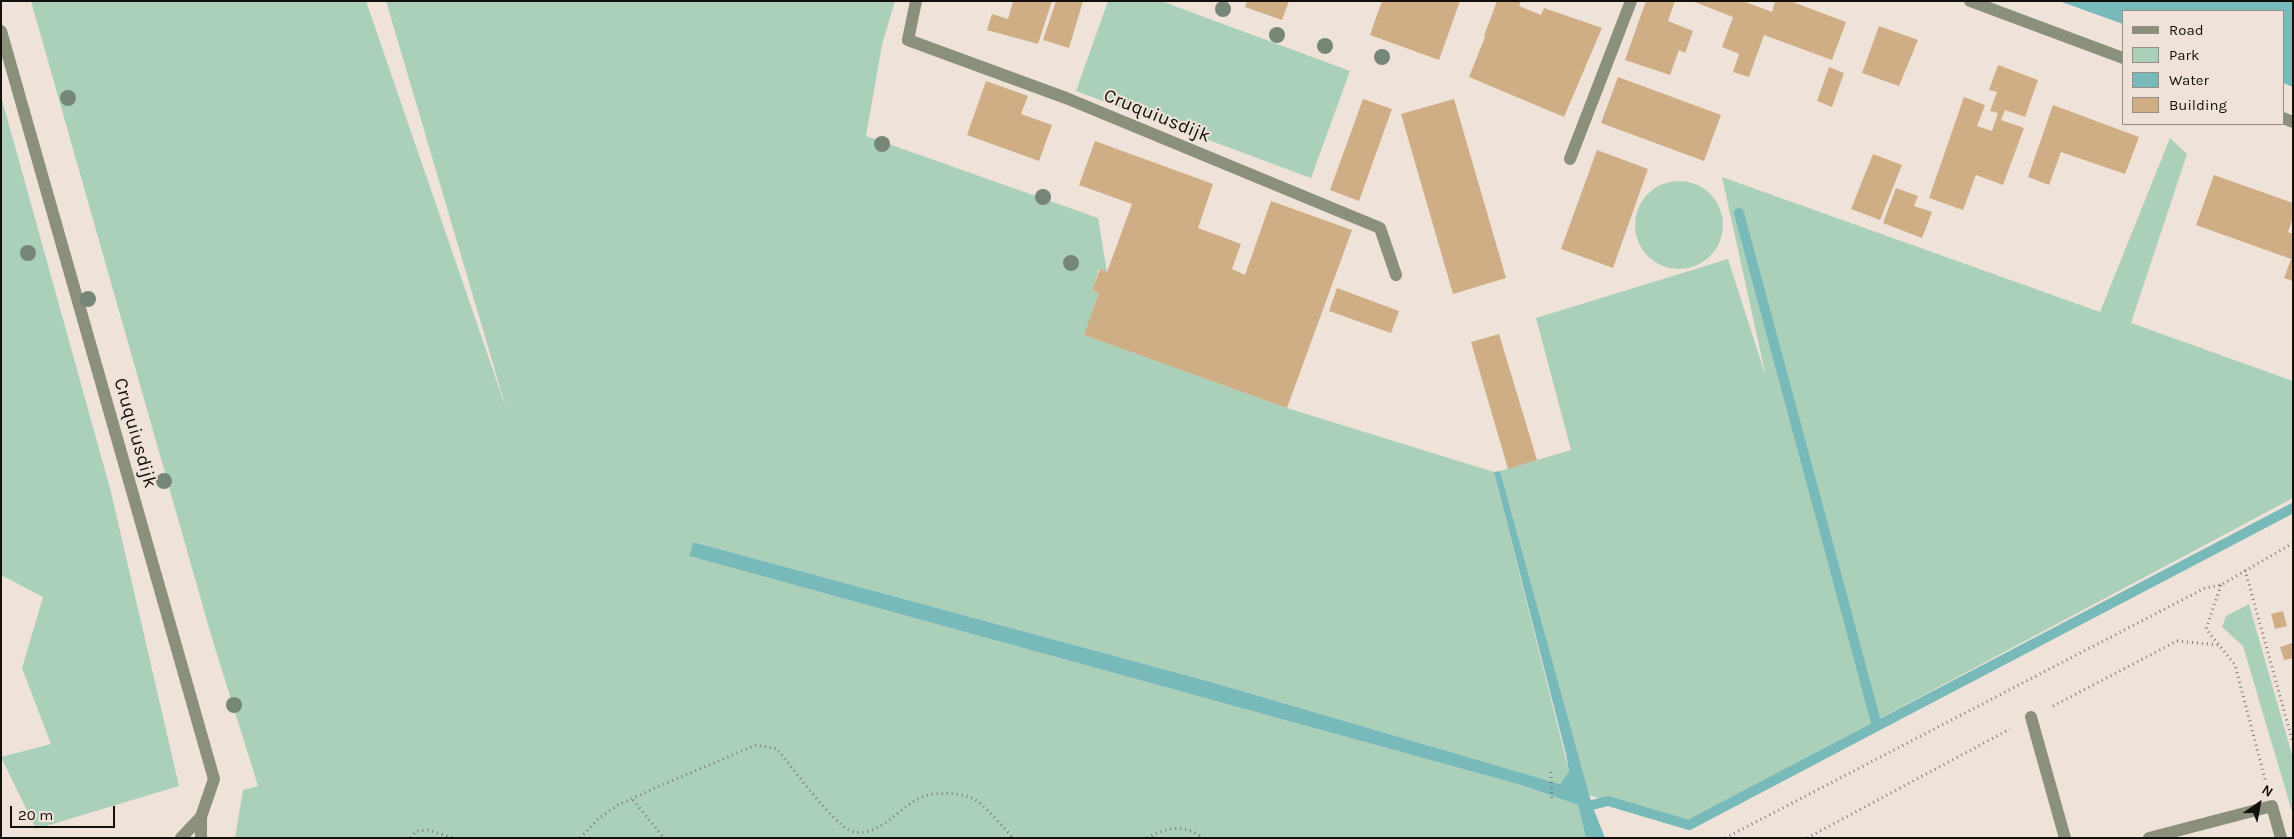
<!DOCTYPE html>
<html>
<head>
<meta charset="utf-8">
<style>
  body { margin:0 }
  #map { position:relative; width:2294px; height:839px; overflow:hidden; background:#efe3d9; font-family:Karla,sans-serif }
  canvas { display:block }
  .frame { position:absolute; inset:0; border:2px solid #13100c; pointer-events:none }
  .legend { position:absolute; left:2122px; top:10px; width:162px; height:115px; box-sizing:border-box; background:#efe3d9; border:1px solid #978f87; margin:0; padding:6px 9px; list-style:none; font-size:15px; color:#13100c }
  .legend li { display:flex; align-items:center; gap:10px; height:25px }
  .legend b { width:25px; border:1px solid #978f87 }
  .north { position:absolute; left:2234px; top:779px; width:50px; height:50px; -webkit-text-stroke:4px #efe3d9; paint-order:stroke; rotate:33deg; font-size:14px; font-weight:700; line-height:20px; text-align:center; color:#13100c }
  .north::after { content:''; display:block; margin:auto; width:18px; height:22px; background:#13100c; clip-path:polygon(50% 0,100% 100%,50% 72%,0 100%) }
  .scale { position:absolute; left:10px; top:806px; width:105px; height:22px; box-sizing:border-box; border:2px solid #13100c; border-top:0; padding-left:6px; font-size:15px; line-height:18px; white-space:nowrap; color:#13100c; -webkit-text-stroke:4px #efe3d9; paint-order:stroke }
</style>
</head>
<body>
<div id="map">
<canvas width="2294" height="839"></canvas>
<div class="frame"></div>
<ul class="legend">
<li><b style="height:6px;background:#8b907c"></b>Road</li>
<li><b style="height:14px;background:#abd0b9"></b>Park</li>
<li><b style="height:14px;background:#78b9ba"></b>Water</li>
<li><b style="height:14px;background:#cfae86"></b>Building</li>
</ul>
<div class="north">N</div>
<div class="scale">20 m</div>
</div>
<script>
const c = document.querySelector('canvas').getContext('2d');
c.lineJoin = 'round';
function paint(path, color) {
  c.fillStyle = color;
  c.fill(path, 'evenodd');
}
function trace(path, color, width, dash) {
  c.strokeStyle = color;
  c.lineWidth = width;
  c.lineCap = dash ? 'butt' : 'round';
  c.setLineDash(dash || []);
  c.stroke(path);
}
function label(font, color, halo, rows, align = 'center') {
  c.font = font + ' Karla,sans-serif';
  c.lineWidth = 4;
  c.setLineDash([]);
  c.textBaseline = 'middle';
  c.strokeStyle = halo;
  c.fillStyle = color;
  for (const [text, x, y, turn = 0] of rows) {
    c.save();
    c.translate(x, y);
    c.rotate((+turn || 0) * Math.PI / 180);
    c.textAlign = isNaN(turn) ? turn : align;
    if (halo) c.strokeText(text, 0, 0);
    c.fillText(text, 0, 0);
    c.restore();
  }
}
paint(new Path2D(`
  M 31,1 L 366,1 L 506,408 L 386,1 L 895,1 L 882,45 L 866,136 L 1098,218 L 1107,272 L 1099,269 L 1092,290 L 1099,293 L 1085,335 L 1287,408 L 1494,472 L 1569,771 L 1560,784 L 1211,682 L 693,542 L 689,556 L 1521,785 L 1578,805 L 1586,838 L 235,838 L 243,790 L 258,786 L 211,635 Z
  M 1108,1 L 1161,1 L 1350,71 L 1311,178 L 1076,91 Z
  M 1,96 L 111,492 L 179,786 L 36,829 L 1,757 L 51,744 L 22,668 L 43,597 L 1,575 Z
  M 2170,138 L 2187,154 L 2131,323 L 2293,381 L 2293,498 L 1680,825 L 1589,795 L 1500,471 L 1571,450 L 1536,318 L 1728,259 L 1766,377 L 1722,177 L 2100,312 Z
  M1635 225a44 44 0 1 1 88 0a44 44 0 1 1-88 0Z
  M 2249,604 L 2293,758 L 2293,815 L 2243,646 L 2222,627 L 2226,616 Z`), '#abd0b9');
paint(new Path2D(`
  M 2059,1 L 2293,1 L 2293,87 L 2283,83 L 2283,11 L 2123,11 L 2123,24 Z
  M 1500,471 L 1592,805 L 1605,838 L 1586,838 L 1578,805 L 1521,785 L 689,556 L 693,542 L 1211,682 L 1560,784 L 1569,771 L 1566,754 L 1494,472 Z`), '#78b9ba');
trace(new Path2D(`
  M 1877,726 L 2293,508
  M 1592,805 L 1608,801 L 1689,825 L 1877,726 L 1739,213`), '#78b9ba', 10);
paint(new Path2D(`
  M 1013,1 L 1052,1 L 1038,44 L 987,30 L 992,14 L 1008,19 Z
  M 1056,1 L 1083,1 L 1069,48 L 1043,40 Z
  M 1247,1 L 1289,1 L 1282,20 L 1245,7 Z
  M 1382,1 L 1460,1 L 1439,60 L 1370,35 Z
  M 1497,1 L 1521,1 L 1519,6 L 1541,15 L 1544,8 L 1602,28 L 1564,117 L 1469,77 L 1485,37 L 1484,36 Z
  M 1646,1 L 1675,1 L 1668,21 L 1693,31 L 1685,53 L 1679,50 L 1670,75 L 1625,60 Z
  M 1692,1 L 1743,1 L 1772,12 L 1775,1 L 1790,1 L 1846,22 L 1832,60 L 1764,35 L 1749,77 L 1733,72 L 1739,54 L 1722,47 L 1733,17 Z
  M 1879,26 L 1918,40 L 1899,86 L 1862,73 Z
  M 1998,65 L 2038,80 L 2025,117 L 2005,110 L 2001,120 L 2024,128 L 2003,185 L 1976,175 L 1963,210 L 1929,198 L 1964,97 L 1985,105 L 1977,126 L 1992,131 L 1998,113 L 1990,111 L 1997,92 L 1989,90 Z
  M 1829,67 L 1844,73 L 1832,107 L 1817,101 Z
  M 1618,77 L 1721,115 L 1704,161 L 1601,123 Z
  M 986,81 L 1028,96 L 1021,114 L 1052,125 L 1039,161 L 967,135 Z
  M 1363,99 L 1392,109 L 1359,201 L 1330,190 Z
  M 1454,99 L 1506,278 L 1453,294 L 1401,114 Z
  M 2053,105 L 2139,137 L 2125,174 L 2061,152 L 2049,185 L 2028,177 Z
  M 1095,141 L 1213,184 L 1198,228 L 1241,244 L 1232,269 L 1245,275 L 1271,201 L 1352,230 L 1287,408 L 1084,335 L 1099,293 L 1092,290 L 1100,269 L 1107,272 L 1132,204 L 1079,185 Z
  M 1597,150 L 1648,169 L 1613,268 L 1561,249 Z
  M 1873,154 L 1902,165 L 1880,220 L 1851,209 Z
  M 2214,175 L 2293,203 L 2293,218 L 2288,232 L 2293,234 L 2293,281 L 2284,278 L 2291,259 L 2196,225 Z
  M 1896,188 L 1918,196 L 1914,206 L 1932,212 L 1922,238 L 1883,223 Z
  M 1337,288 L 1399,311 L 1391,333 L 1329,311 Z
  M 1499,334 L 1537,460 L 1508,469 L 1471,342 Z
  M 2283,611 L 2287,626 L 2275,629 L 2271,614 Z
  M 2292,643 L 2293,658 L 2284,660 L 2280,647 Z`), '#cfae86');
trace(new Path2D(`
  M 2245,570 L 2293,743
  M 2221,585 L 2206,629 L 2235,665 L 2266,783
  M 2053,706 L 2177,641 L 2219,645
  M 1551,772 L 1552,802
  M 633,800 L 664,838
  M 411,838 L 416,831 L 428,830 L 453,838
  M 580,838 L 598,819 L 618,805 L 657,787 L 756,745 L 777,749 C 793,768 831,822 851,831 C 876,839 896,811 916,800 C 931,791 956,792 972,798 C 982,802 1005,829 1013,838
  M 1147,838 C 1166,827 1185,824 1203,838
  M 1725,838 L 2205,588 L 2221,585 L 2293,543
  M 1807,838 L 2010,729`), '#827a73', 3, [1, 4]);
trace(new Path2D(`
  M 916,1 L 908,40 L 1066,98 L 1380,228 L 1396,275
  M 1570,159 L 1631,1
  M 2031,717 L 2065,838`), '#8b907c', 12);
trace(new Path2D(`
  M 1,31 L 214,779 L 201,817 L 181,838
  M 201,817 L 201,838
  M 2149,838 L 2272,806 L 2281,838`), '#8b907c', 12);
trace(new Path2D(`
  M 1970,1 L 2123,58
  M 2283,118 L 2293,122`), '#8b907c', 12);
c.fillStyle = '#768677';
for (const [x, y] of [
  [1223,9],
  [1277,35],
  [1325,46],
  [1382,57],
  [68,98],
  [882,144],
  [1043,197],
  [28,253],
  [1071,263],
  [88,299],
  [164,481],
  [234,705]
]) {
  c.beginPath();
  c.arc(x, y, 8, 0, 2 * Math.PI);
  c.fill();
}
label('19px', '#13100c', '#efe3d9', [
  ["Cruquiusdijk",1157,116,22],
  ["Cruquiusdijk",135,433,74]
]);
</script>
</body>
</html>
